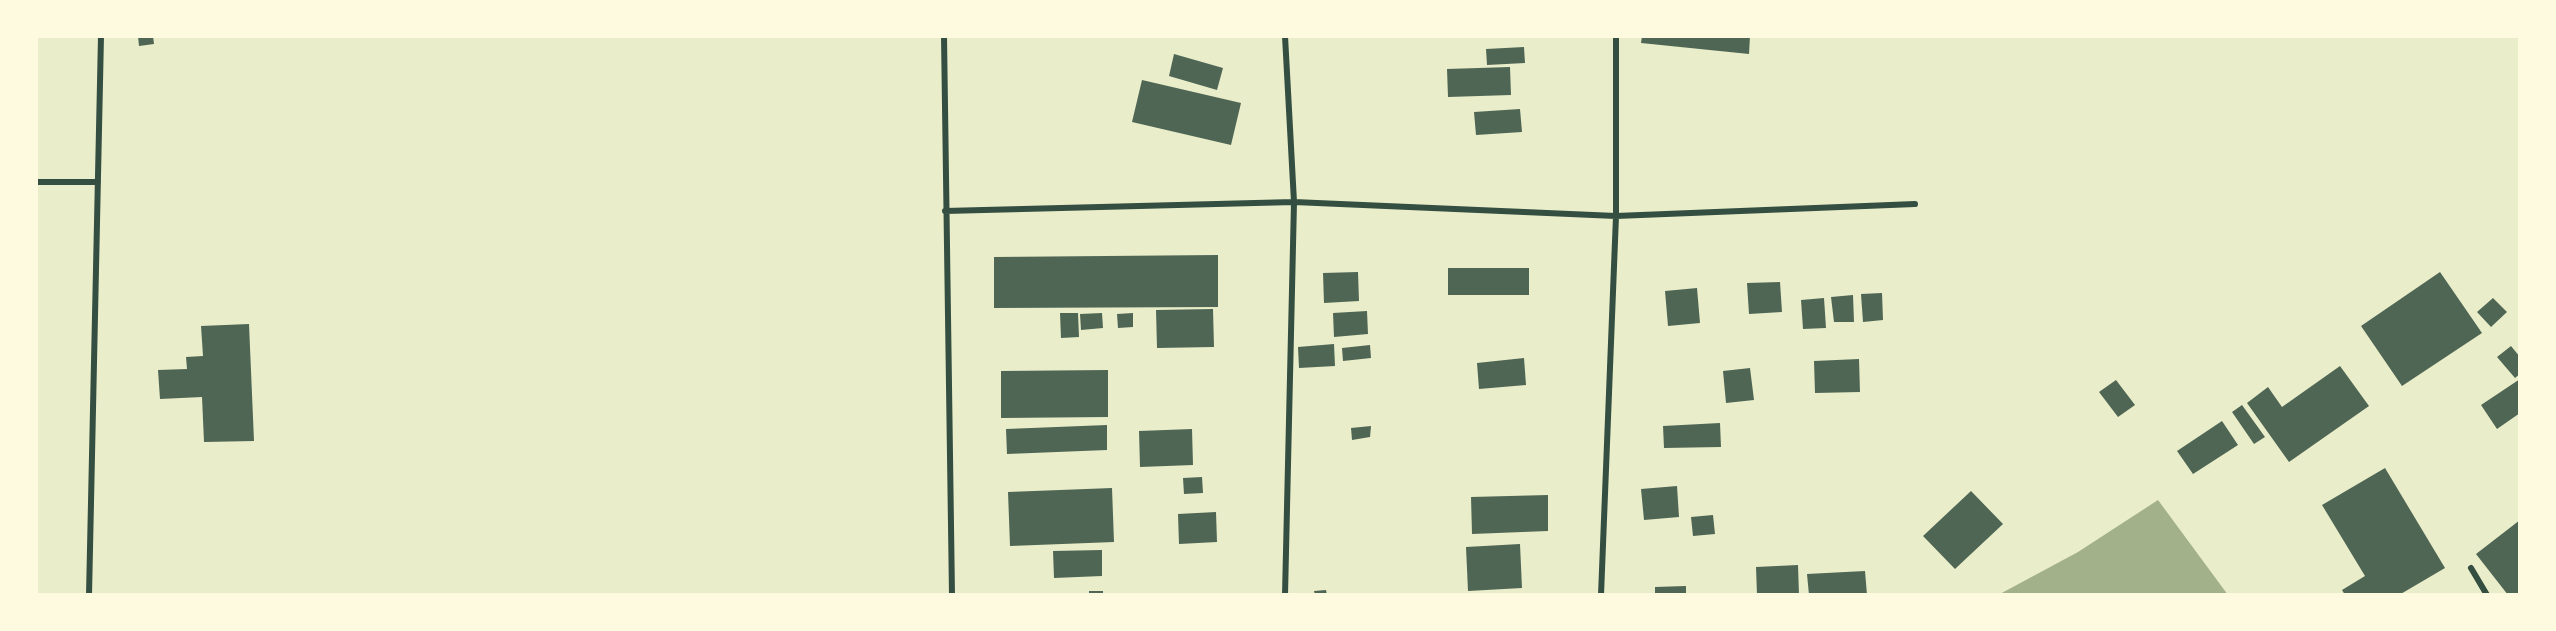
<!DOCTYPE html>
<html>
<head>
<meta charset="utf-8">
<style>
  body { margin:0 }
  #map { position:relative; width:2556px; height:631px; overflow:hidden; background:#e9edc9; font-family:Quicksand,sans-serif }
  canvas { display:block }
  .frame { position:absolute; inset:0; border:38px solid #fefae0; pointer-events:none }
</style>
</head>
<body>
<div id="map">
<canvas width="2556" height="631"></canvas>
<div class="frame"></div>
</div>
<script>
const c = document.querySelector('canvas').getContext('2d');
c.lineJoin = 'round';
function paint(path, color) {
  c.fillStyle = color;
  c.fill(path, 'evenodd');
}
function trace(path, color, width, dash) {
  c.strokeStyle = color;
  c.lineWidth = width;
  c.lineCap = dash ? 'butt' : 'round';
  c.setLineDash(dash || []);
  c.stroke(path);
}
paint(new Path2D(`
  M 2158,500 L 2228,595 L 1998,595 L 2078,552 Z`), '#a3b18a');
paint(new Path2D(`
  M 138,36 L 153,36 L 154,44 L 139,46 Z
  M 1642,36 L 1750,36 L 1749,54 L 1641,43 Z
  M 1524,47 L 1525,63 L 1487,65 L 1486,49 Z
  M 1174,54 L 1223,68 L 1217,90 L 1169,76 Z
  M 1510,67 L 1511,95 L 1448,97 L 1447,69 Z
  M 1142,80 L 1241,103 L 1231,145 L 1132,122 Z
  M 1520,109 L 1522,132 L 1476,135 L 1474,112 Z
  M 1218,255 L 1218,307 L 994,308 L 994,257 Z
  M 1448,268 L 1529,268 L 1529,295 L 1448,295 Z
  M 1358,272 L 1359,301 L 1324,303 L 1323,273 Z
  M 2440,272 L 2482,333 L 2402,386 L 2361,326 Z
  M 1780,282 L 1782,312 L 1749,314 L 1747,283 Z
  M 1697,288 L 1700,323 L 1668,326 L 1665,291 Z
  M 1882,293 L 1883,320 L 1863,322 L 1861,294 Z
  M 1853,295 L 1854,322 L 1834,322 L 1831,297 Z
  M 1824,298 L 1826,328 L 1803,329 L 1801,300 Z
  M 2493,298 L 2507,312 L 2491,327 L 2477,312 Z
  M 1213,309 L 1214,347 L 1157,348 L 1156,310 Z
  M 1367,311 L 1368,334 L 1334,337 L 1333,313 Z
  M 1060,313 L 1078,313 L 1079,337 L 1061,338 Z
  M 1102,313 L 1103,328 L 1081,330 L 1080,314 Z
  M 1133,313 L 1133,327 L 1118,328 L 1117,314 Z
  M 249,324 L 254,441 L 204,442 L 202,397 L 160,399 L 158,370 L 187,369 L 186,357 L 203,356 L 201,326 Z
  M 1334,344 L 1335,366 L 1299,368 L 1298,347 Z
  M 1370,345 L 1371,358 L 1343,361 L 1342,348 Z
  M 2511,346 L 2520,357 L 2520,374 L 2515,378 L 2497,357 Z
  M 1524,358 L 1526,385 L 1479,389 L 1477,363 Z
  M 1859,359 L 1860,392 L 1815,393 L 1814,361 Z
  M 2340,366 L 2369,406 L 2289,462 L 2247,403 L 2268,387 L 2282,407 Z
  M 1750,368 L 1754,400 L 1726,403 L 1723,371 Z
  M 1108,370 L 1108,417 L 1001,418 L 1001,371 Z
  M 2520,379 L 2520,413 L 2497,429 L 2481,405 Z
  M 2116,380 L 2135,405 L 2118,417 L 2099,392 Z
  M 2242,405 L 2265,437 L 2254,444 L 2232,412 Z
  M 2222,421 L 2238,445 L 2193,474 L 2177,451 Z
  M 1720,423 L 1721,447 L 1664,448 L 1663,426 Z
  M 1107,425 L 1107,450 L 1007,454 L 1006,429 Z
  M 1371,426 L 1370,437 L 1352,440 L 1351,428 Z
  M 1192,429 L 1193,465 L 1140,467 L 1139,431 Z
  M 2385,468 L 2445,568 L 2399,595 L 2345,595 L 2342,590 L 2365,576 L 2322,505 Z
  M 1202,477 L 1203,493 L 1184,494 L 1183,478 Z
  M 1677,486 L 1679,517 L 1644,520 L 1641,489 Z
  M 1112,488 L 1114,542 L 1010,546 L 1008,492 Z
  M 1971,491 L 2003,524 L 1955,569 L 1923,536 Z
  M 1548,495 L 1548,531 L 1472,534 L 1471,497 Z
  M 1216,512 L 1217,542 L 1179,544 L 1178,514 Z
  M 1713,515 L 1715,534 L 1693,536 L 1691,517 Z
  M 2520,520 L 2520,595 L 2508,595 L 2476,554 Z
  M 1520,544 L 1522,588 L 1468,591 L 1466,547 Z
  M 1102,550 L 1102,576 L 1054,578 L 1053,551 Z
  M 1798,565 L 1799,595 L 1757,595 L 1756,567 Z
  M 1865,571 L 1867,595 L 1809,595 L 1807,574 Z
  M 1686,586 L 1686,595 L 1655,595 L 1655,587 Z
  M 1326,590 L 1327,595 L 1315,595 L 1314,591 Z
  M 1089,591 L 1103,591 L 1103,595 L 1089,595 Z`), '#4f6655');
trace(new Path2D(`
  M 944,36 L 952,595
  M 36,182 L 98,182
  M 945,211 L 1294,202 L 1616,216 L 1915,204
  M 2471,568 L 2487,595
  M 89,595 L 101,36
  M 1285,595 L 1294,202 L 1285,36
  M 1601,595 L 1616,216 L 1616,36`), '#344e41', 6);
</script>
</body>
</html>
